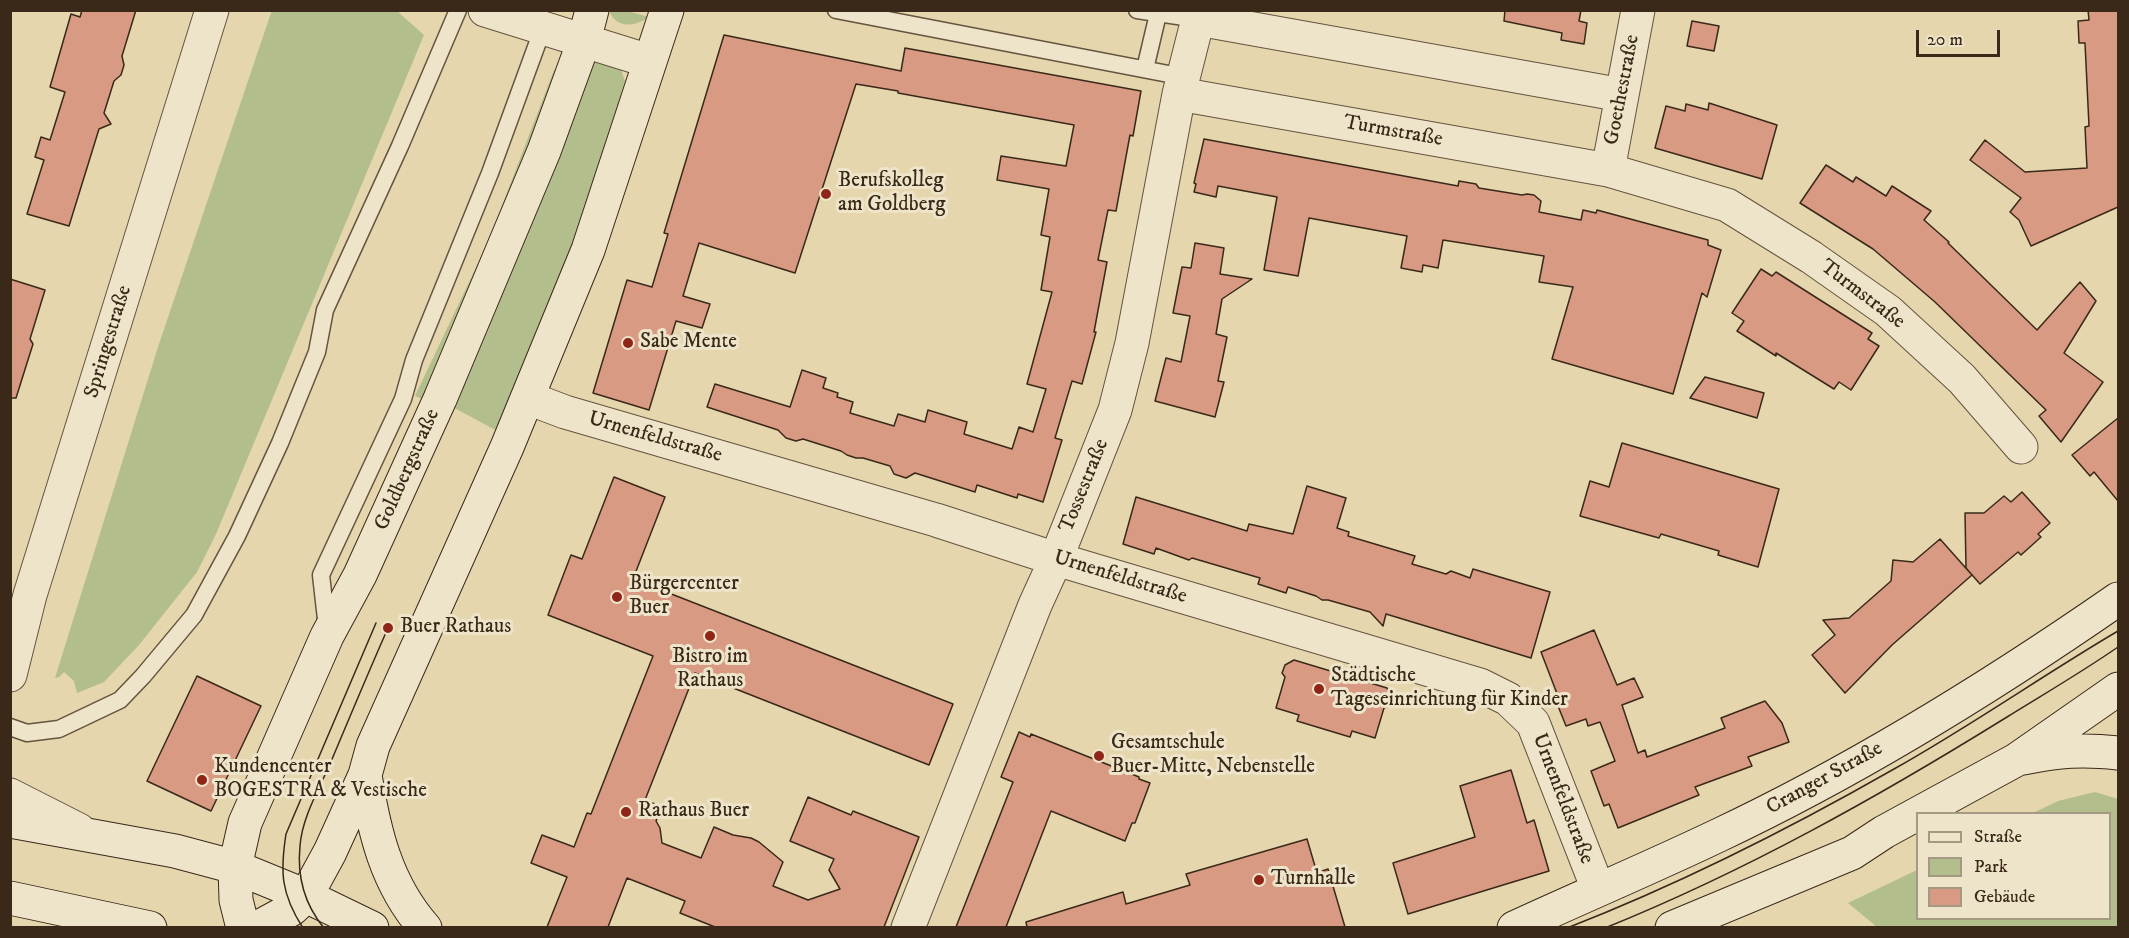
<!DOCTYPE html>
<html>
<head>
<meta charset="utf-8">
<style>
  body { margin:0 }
  #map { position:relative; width:2129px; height:938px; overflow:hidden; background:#e5d6ae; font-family:"IM FELL DW Pica",serif }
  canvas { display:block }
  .frame { position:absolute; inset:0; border:12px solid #3a2919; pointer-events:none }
  .legend { position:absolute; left:1916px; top:812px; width:195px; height:108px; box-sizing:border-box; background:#eee4ca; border:2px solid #a69983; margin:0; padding:8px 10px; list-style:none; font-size:18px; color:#3a2919 }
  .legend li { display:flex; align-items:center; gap:12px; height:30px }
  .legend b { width:30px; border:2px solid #a69983 }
  .scale { position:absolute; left:1916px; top:30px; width:84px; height:27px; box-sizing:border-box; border:3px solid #3a2919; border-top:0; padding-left:8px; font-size:18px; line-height:21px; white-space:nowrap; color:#3a2919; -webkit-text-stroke:4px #eee4ca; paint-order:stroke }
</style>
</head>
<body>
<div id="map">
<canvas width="2129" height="938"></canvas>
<div class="frame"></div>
<ul class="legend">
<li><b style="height:8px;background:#eee4ca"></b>Straße</li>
<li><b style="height:16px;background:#b2be8c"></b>Park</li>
<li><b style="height:16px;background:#d89a82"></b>Gebäude</li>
</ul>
<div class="scale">20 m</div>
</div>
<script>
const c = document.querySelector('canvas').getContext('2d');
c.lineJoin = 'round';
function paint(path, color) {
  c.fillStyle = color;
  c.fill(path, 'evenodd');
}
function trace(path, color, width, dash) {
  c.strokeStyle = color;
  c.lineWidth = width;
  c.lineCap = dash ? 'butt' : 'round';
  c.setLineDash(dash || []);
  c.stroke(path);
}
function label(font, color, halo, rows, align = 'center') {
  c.font = font + ' "IM FELL DW Pica",serif';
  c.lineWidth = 6;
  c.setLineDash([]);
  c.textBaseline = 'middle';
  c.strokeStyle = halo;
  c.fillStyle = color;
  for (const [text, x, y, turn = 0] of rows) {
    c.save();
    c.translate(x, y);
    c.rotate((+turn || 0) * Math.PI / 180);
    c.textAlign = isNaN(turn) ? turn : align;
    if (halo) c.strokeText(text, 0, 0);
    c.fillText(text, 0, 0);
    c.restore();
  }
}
paint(new Path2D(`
  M 272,10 L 397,11 L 424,35 L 216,534 L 197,572 L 139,645 L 104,682 L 77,693 L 74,681 L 64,672 L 59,677 L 55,678 L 158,347 Z
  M 609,11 L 627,11 L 649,17 C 634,27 617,29 609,11 Z
  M 600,58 L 620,67 L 625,81 L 572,261 L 501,433 L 449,405 L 589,66 Z
  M 561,65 L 427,401 L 415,396 L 488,242 L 554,70 Z
  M 2095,792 L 2118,799 L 2118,927 L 1877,927 L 1848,903 L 1917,870 L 1918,918 L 2110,918 L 2110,814 L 2033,813 L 2058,801 Z`), '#b2be8c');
const building = new Path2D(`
  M 82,10 L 136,10 L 122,56 L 124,65 L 121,75 L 114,81 L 104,113 L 111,124 L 99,129 L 69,226 L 27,214 L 44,160 L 35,157 L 41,137 L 50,140 L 65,92 L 50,87 L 71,14 L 80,17 Z
  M 1505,10 L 1581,10 L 1579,21 L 1587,23 L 1584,44 L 1561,40 L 1562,33 L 1504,21 Z
  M 2088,10 L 2118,10 L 2118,207 L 2031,246 L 2019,220 L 2010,212 L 2021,198 L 1970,160 L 1985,140 L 2025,172 L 2087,168 L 2085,127 L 2089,126 L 2085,43 L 2079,43 L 2078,21 L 2089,20 Z
  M 1692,21 L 1719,26 L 1714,51 L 1687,46 Z
  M 724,35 L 901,71 L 905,48 L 1141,91 L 1133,136 L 1130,135 L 1116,211 L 1108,210 L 1098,260 L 1107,262 L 1094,332 L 1096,332 L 1082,384 L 1072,381 L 1055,438 L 1062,440 L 1043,502 L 1018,494 L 1017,498 L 977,485 L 975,492 L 915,473 L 906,478 L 894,474 L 890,466 L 863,458 L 856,458 L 847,455 L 841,451 L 803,439 L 796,441 L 786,438 L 778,430 L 707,407 L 715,384 L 790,407 L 802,370 L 826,378 L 823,388 L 838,393 L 837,397 L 853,402 L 850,413 L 894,426 L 898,414 L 925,422 L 928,410 L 967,422 L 964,434 L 1012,449 L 1019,427 L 1033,432 L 1046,389 L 1027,384 L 1052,292 L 1041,290 L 1050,237 L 1041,235 L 1049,189 L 997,180 L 1001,156 L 1066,166 L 1074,125 L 898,93 L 898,91 L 856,84 L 795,273 L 699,243 L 683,296 L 710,304 L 702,328 L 676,321 L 649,410 L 593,393 L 627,280 L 652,287 L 668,234 L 664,233 Z
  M 1709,103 L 1777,125 L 1762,179 L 1655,148 L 1666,106 L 1685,111 L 1686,104 L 1708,110 Z
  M 1204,139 L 1458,186 L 1459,181 L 1476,184 L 1479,188 L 1522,195 L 1527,194 L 1534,195 L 1541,201 L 1539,212 L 1581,220 L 1583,210 L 1596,213 L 1597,210 L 1708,240 L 1708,245 L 1721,250 L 1707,297 L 1702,293 L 1673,394 L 1552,359 L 1573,287 L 1539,282 L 1544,256 L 1443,240 L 1438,268 L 1423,265 L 1422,272 L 1401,268 L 1407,236 L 1309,218 L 1298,276 L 1264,270 L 1277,197 L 1218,186 L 1216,197 L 1194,192 L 1196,184 L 1194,183 Z
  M 1826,165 L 1853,182 L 1856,177 L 1886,196 L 1892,186 L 1931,211 L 1924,220 L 1949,242 L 1948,243 L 2037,330 L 2080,282 L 2096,301 L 2064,353 L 2103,382 L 2061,442 L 2039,416 L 2046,410 L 1935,302 L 1873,249 L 1800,203 Z
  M 1195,243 L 1224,248 L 1220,274 L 1252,279 L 1222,299 L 1216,334 L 1227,337 L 1218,381 L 1224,382 L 1215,417 L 1155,401 L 1166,358 L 1181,362 L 1190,316 L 1173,313 L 1182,267 L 1191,268 Z
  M 1761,269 L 1772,276 L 1776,272 L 1872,333 L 1868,339 L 1879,346 L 1851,390 L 1839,382 L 1834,389 L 1776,353 L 1776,356 L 1737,331 L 1744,321 L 1732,313 Z
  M 10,279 L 45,290 L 30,339 L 33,344 L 16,398 L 10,398 Z
  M 1705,377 L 1764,393 L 1757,418 L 1690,398 Z
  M 2118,418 L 2118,501 L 2094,472 L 2090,476 L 2072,455 Z
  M 1622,443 L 1779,489 L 1758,567 L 1718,555 L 1719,551 L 1661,534 L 1659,538 L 1580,516 L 1590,481 L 1609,487 Z
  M 614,477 L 665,497 L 633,579 L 953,704 L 929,765 L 695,673 L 645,800 L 662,807 L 656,821 L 660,828 L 662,843 L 701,858 L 714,827 L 733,835 L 751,838 L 759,842 L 783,862 L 773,886 L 808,900 L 840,889 L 829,870 L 834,859 L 790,841 L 808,797 L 851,815 L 853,811 L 919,837 L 884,927 L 715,927 L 680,913 L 685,901 L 627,878 L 608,927 L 547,927 L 567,877 L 531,863 L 542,835 L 574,847 L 587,813 L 591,814 L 653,656 L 548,615 L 571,555 L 582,559 Z
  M 1307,486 L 1346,498 L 1337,528 L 1349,532 L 1348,536 L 1415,556 L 1412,564 L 1446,574 L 1451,571 L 1470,578 L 1473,569 L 1550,592 L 1531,658 L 1386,614 L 1383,626 L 1370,612 L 1328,600 L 1322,600 L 1316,596 L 1288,587 L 1286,593 L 1258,584 L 1260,578 L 1192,558 L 1189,560 L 1156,548 L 1154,554 L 1123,544 L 1136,497 L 1247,531 L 1249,524 L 1293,534 Z
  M 2022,492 L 2050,523 L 2038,534 L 2041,537 L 2021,555 L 2018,552 L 1980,584 L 1966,568 L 1965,513 L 1984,513 L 2004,496 L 2011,502 Z
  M 1940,539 L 1972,575 L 1892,645 L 1845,693 L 1812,655 L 1835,635 L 1823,620 L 1849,618 L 1891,581 L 1893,560 L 1913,562 Z
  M 1594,630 L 1617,685 L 1634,678 L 1643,697 L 1622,705 L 1638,753 L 1645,750 L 1647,757 L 1725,728 L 1721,718 L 1765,701 L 1782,723 L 1789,742 L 1748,757 L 1752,766 L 1695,787 L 1699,795 L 1618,828 L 1609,804 L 1604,806 L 1591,771 L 1615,761 L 1600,722 L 1588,726 L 1586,719 L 1566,726 L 1558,706 L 1561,704 L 1541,652 Z
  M 1294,660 L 1387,688 L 1391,697 L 1388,706 L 1384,708 L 1375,738 L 1352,731 L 1350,737 L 1297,721 L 1299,715 L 1276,708 L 1285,677 L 1282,673 L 1285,665 Z
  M 197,676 L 261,706 L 211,811 L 147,781 Z
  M 1019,732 L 1030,737 L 1031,734 L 1139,777 L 1139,779 L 1150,783 L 1135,823 L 1132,823 L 1125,841 L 1051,811 L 1006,927 L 956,927 L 1013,782 L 1001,777 Z
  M 1511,770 L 1527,823 L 1534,820 L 1549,871 L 1408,914 L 1393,863 L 1475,837 L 1460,786 Z
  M 1307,839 L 1317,873 L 1328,869 L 1345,927 L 1027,927 L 1026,922 L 1123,892 L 1126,904 L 1190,885 L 1186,874 Z`);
paint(building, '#d89a82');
trace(building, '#3a2919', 1.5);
const lane = new Path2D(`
  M 836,10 L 1184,77
  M 1137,10 L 1198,19
  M 1145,69 L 1158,14
  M 327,628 L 321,575 L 403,399 L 414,360 L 490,173 L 543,28
  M 10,727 L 27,733 L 59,729 L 120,700 L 143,676 L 194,615 L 237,536 L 280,443 L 317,352 L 325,310 L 400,146 L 458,10`);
const street = new Path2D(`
  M 485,10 L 649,61
  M 1179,94 L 1608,170 L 1727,205 L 1811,257 L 1888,311 L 1962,379 L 2021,447
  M 1608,170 L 1638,10
  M 528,398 L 565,412 L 936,520 L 1056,559 L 1480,685 L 1508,699 L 1533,723 L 1598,889
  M 10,675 L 30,595 L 212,10
  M 10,795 L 79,830
  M 908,928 L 1035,605 L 1056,559 L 1115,410 L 1132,343 L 1179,94 L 1198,19 L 1622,95`);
const secondary = new Path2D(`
  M 2023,758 C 2060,751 2081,749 2118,753
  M 365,775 C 374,831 386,884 425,928
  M 10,821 L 175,851 L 235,867 L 306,896 L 372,928
  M 10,898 L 150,928
  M 243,928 L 236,900 L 235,867 L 245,823 L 327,636 L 360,575 L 440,399 L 544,151 L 584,41 L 592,10
  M 257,928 L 292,909 L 306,896 L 330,852 L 365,775 L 373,746 L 507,447 L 588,250 L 667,10
  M 1514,928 C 1581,897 1650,868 1717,836 C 1857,770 1991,687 2118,599
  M 1672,928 L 1852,853 L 1884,832 L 2016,760 L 2118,689`);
trace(lane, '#65543e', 19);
trace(street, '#65543e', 35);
trace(secondary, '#3a2919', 35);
trace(lane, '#eee4ca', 16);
trace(street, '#eee4ca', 33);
trace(secondary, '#eee4ca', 33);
trace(new Path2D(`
  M 303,928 C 281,894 280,872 286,834 L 376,623
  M 324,928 C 305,905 297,876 300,846 C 302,818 319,789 330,764 C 349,719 368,673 388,628
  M 1567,928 C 1680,884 1789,829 1894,769 C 1971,726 2043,675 2118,631
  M 1605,928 C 1746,871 1878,797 2007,717 C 2044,694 2082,672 2118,647`), '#3a2919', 1.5);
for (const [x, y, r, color] of [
  [826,194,6,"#8f2418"],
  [628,343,6,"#8f2418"],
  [617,597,6,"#8f2418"],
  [388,628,6,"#8f2418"],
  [710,636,6,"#8f2418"],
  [1319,689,6,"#8f2418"],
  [1099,756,6,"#8f2418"],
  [202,780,6,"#8f2418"],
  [626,812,6,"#8f2418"],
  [1259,880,6,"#8f2418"]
]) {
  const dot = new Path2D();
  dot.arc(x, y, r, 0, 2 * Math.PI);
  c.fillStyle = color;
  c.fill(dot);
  trace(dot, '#eee4ca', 2);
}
label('21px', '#3a2919', '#eee4ca', [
  ["Goethestraße",1623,90,-79],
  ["Turmstraße",1393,132,10],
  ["Turmstraße",1862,295,37],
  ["Springestraße",109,342,-73],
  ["Urnenfeldstraße",655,438,16],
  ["Goldbergstraße",408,470,-66],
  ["Tossestraße",1085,486,-68],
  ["Urnenfeldstraße",1120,578,17],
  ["Cranger Straße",1825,779,-29],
  ["Urnenfeldstraße",1562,799,69]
]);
label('21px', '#3a2919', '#eee4ca', [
  ["Berufskolleg",838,182],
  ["am Goldberg",838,206],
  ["Sabe Mente",640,343],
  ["Bürgercenter",629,585],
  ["Buer",629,609],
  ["Buer Rathaus",400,628],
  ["Bistro im",710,658,"center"],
  ["Rathaus",710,682,"center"],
  ["Städtische",1331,677],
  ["Tageseinrichtung für Kinder",1331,701],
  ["Gesamtschule",1111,744],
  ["Buer-Mitte, Nebenstelle",1111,768],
  ["Kundencenter",214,768],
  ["BOGESTRA & Vestische",214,792],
  ["Rathaus Buer",638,812],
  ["Turnhalle",1271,880]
], 'left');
</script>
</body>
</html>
